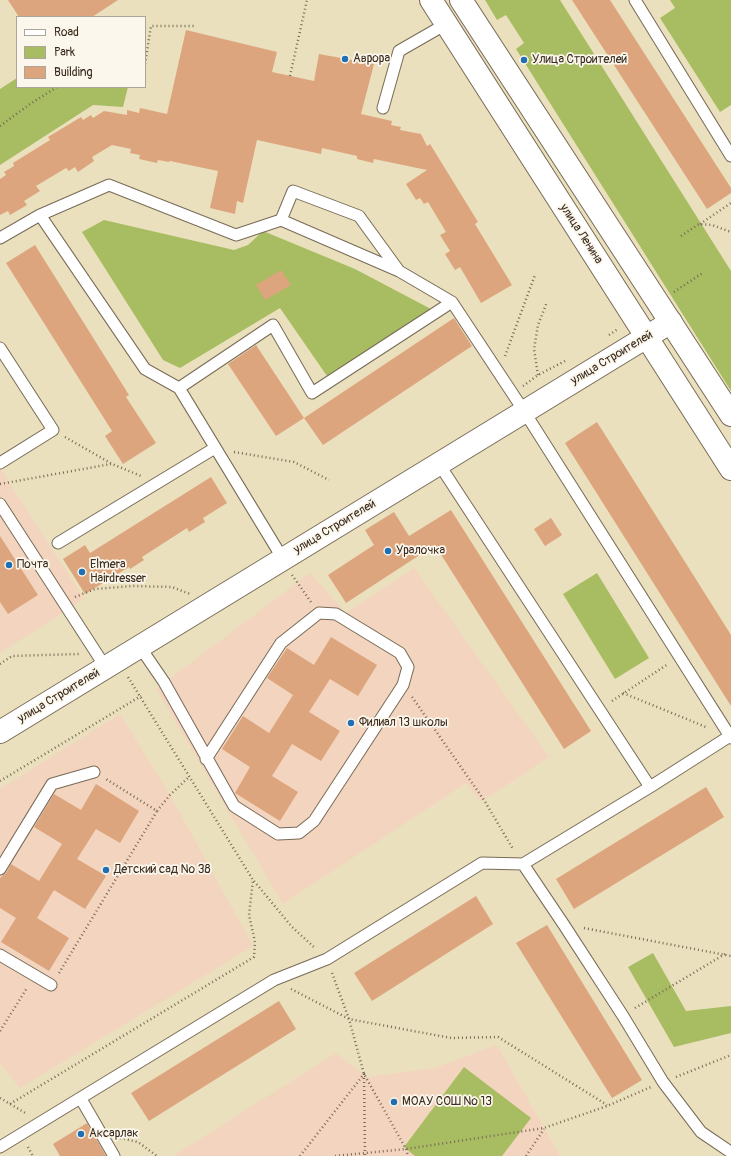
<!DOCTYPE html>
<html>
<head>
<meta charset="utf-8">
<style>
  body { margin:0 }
  #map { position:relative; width:731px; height:1156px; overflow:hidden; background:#eae0be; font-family:Pangolin,sans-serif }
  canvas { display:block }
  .legend { position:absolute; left:16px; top:16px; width:130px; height:72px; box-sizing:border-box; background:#fbf7ec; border:1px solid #aea59a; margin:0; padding:5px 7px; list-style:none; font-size:12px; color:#3b2a1e }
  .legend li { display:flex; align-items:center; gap:8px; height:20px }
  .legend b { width:20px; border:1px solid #aea59a }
</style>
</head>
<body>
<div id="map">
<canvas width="731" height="1156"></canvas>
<ul class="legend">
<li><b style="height:5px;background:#fff"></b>Road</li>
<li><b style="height:11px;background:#a8bd61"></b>Park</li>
<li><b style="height:11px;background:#dda57d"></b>Building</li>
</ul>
</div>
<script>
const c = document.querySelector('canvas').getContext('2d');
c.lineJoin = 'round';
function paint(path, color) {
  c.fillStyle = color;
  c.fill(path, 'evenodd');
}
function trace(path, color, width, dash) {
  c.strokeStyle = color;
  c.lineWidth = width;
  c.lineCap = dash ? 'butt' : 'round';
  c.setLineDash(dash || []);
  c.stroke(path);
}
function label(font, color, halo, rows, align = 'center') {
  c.font = font + ' Pangolin,sans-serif';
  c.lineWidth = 3.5;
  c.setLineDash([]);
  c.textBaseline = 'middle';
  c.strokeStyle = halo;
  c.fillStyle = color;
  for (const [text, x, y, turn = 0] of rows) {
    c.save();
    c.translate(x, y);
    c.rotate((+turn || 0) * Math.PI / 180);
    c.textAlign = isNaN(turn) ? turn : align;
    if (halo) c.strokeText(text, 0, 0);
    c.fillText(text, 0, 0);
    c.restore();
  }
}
paint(new Path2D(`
  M 0,468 L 84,599 L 0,653 Z
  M 414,568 L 549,757 L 481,802 L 466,783 L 283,904 L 156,689 L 310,573 L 346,613 Z
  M 120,714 L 170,795 L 253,946 L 20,1088 L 0,1064 L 0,789 Z
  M 497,1045 L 560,1156 L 173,1156 L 336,1053 L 367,1077 L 435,1068 Z`), '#f3d4bf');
paint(new Path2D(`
  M 485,0 L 560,0 L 731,271 L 731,391 L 516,49 L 524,43 L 506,15 L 497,20 Z
  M 670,0 L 731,0 L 731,105 L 720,112 L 660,18 L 675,8 Z
  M 17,78 L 17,87 L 128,87 L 123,107 L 93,105 L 0,165 L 0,89 Z
  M 104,220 L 234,250 L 248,245 L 263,231 L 355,269 L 431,309 L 327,376 L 280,308 L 180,368 L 163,360 L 82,232 Z
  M 597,573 L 649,658 L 615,679 L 563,594 Z
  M 653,953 L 686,1011 L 731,1006 L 731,1033 L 674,1047 L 628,967 Z
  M 464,1067 L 531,1118 L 502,1156 L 415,1156 L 404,1147 Z`), '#a8bd61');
paint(new Path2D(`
  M 8,0 L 118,0 L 92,17 L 19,17 Z
  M 572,0 L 610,0 L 731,188 L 731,193 L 707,209 Z
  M 186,30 L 277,52 L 272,72 L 314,81 L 319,54 L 374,64 L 361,114 L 392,121 L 391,125 L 401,127 L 400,130 L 421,134 L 427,146 L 430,144 L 478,222 L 475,224 L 512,285 L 481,303 L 460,267 L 455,270 L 445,254 L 450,251 L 440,235 L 446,232 L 428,202 L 424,204 L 420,198 L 416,200 L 406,184 L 427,170 L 374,159 L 373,163 L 357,159 L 357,156 L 322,148 L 321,154 L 257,140 L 243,203 L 237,201 L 235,214 L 210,208 L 218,171 L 170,161 L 169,162 L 158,160 L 157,163 L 139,159 L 140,155 L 130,153 L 131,149 L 112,145 L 92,157 L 94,161 L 78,172 L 75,167 L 69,171 L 66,168 L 36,186 L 40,191 L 24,201 L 27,205 L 10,215 L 8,211 L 0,215 L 0,179 L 6,175 L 4,172 L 14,166 L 13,163 L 50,140 L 48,137 L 81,117 L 83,120 L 91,115 L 93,118 L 104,111 L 127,115 L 127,110 L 139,113 L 140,108 L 167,114 Z
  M 35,245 L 129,395 L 126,397 L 156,443 L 123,464 L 105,436 L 112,431 L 6,263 Z
  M 281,270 L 291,285 L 265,300 L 256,285 Z
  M 454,318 L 472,346 L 323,445 L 304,418 Z
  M 256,345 L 304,418 L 276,436 L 228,364 Z
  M 597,422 L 731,635 L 731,706 L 565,443 Z
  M 211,477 L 227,503 L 203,518 L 205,522 L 189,532 L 187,528 L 142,557 L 144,560 L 130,569 L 129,567 L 85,594 L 63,559 L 85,545 L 90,553 Z
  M 451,510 L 591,731 L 564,749 L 435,545 L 346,603 L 328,575 L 374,545 L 365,530 L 394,512 L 409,536 Z
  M 551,518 L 562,535 L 545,546 L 534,529 Z
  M 0,536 L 38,595 L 8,614 L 0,602 Z
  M 331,637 L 377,665 L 358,696 L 330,679 L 309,712 L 340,731 L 321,761 L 292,744 L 272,776 L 298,792 L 280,821 L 235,793 L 250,767 L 222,749 L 243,716 L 269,733 L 293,695 L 267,678 L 287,648 L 314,665 Z
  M 96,784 L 139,811 L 120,843 L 96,829 L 77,859 L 106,876 L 85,909 L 54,890 L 37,918 L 69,938 L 49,971 L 1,942 L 16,918 L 0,908 L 0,878 L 6,873 L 11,864 L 39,881 L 62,844 L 34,827 L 54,794 L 81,810 Z
  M 706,787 L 724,817 L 574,909 L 556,879 Z
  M 476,896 L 493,924 L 372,1001 L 354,973 Z
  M 547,925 L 642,1080 L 612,1098 L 516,943 Z
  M 279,1001 L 296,1029 L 149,1121 L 131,1093 Z
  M 87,1123 L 106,1156 L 60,1156 L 53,1144 Z`), '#dda57d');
const service = new Path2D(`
  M 635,0 L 731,156
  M 383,108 L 399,51 L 446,24
  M 40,215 L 145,369 L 179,388 L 283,559
  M 281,220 L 293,191 L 359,216 L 399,271
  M 0,238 L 40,215 L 109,185 L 236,235 L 281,220 L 399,271 L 452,302 L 524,411 L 731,738
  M 0,348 L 53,430 L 0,463
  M 179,388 L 273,325 L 312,393 L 452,302
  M 439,464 L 650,787
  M 0,504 L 106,668
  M 58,543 L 215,448
  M 140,647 L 164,682 L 234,806 L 278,834 L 299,833 L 314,821 L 403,685 L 408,667 L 400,653 L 336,614 L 319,613 L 281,643 L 206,759
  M 523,864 L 564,925 L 623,1016 L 663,1082 L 701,1132 L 729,1151
  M 0,869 L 52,784 L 94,772
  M 0,955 L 51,985
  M 81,1099 L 114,1156
  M 0,1147 L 274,980 L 327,959 L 482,863 L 523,864 L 650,787 L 730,736`);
const tertiary = new Path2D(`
  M 0,732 L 671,322`);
const secondary = new Path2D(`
  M 431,0 L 731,469
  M 461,0 L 731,415`);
trace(service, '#786a56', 13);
trace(tertiary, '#786a56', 24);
trace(secondary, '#786a56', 24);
trace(new Path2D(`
  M 145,64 L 151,26 L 194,26
  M 290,76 L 307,0
  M 0,126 L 30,104 L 57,87
  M 700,224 L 731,203
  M 681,236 L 699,224 L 712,225 L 731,232
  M 674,292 L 704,272
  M 609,335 L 618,329
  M 505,356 L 535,275
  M 538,375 L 534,349 L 538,325 L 547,302
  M 523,386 L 538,375 L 565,361
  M 65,437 L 112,464 L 141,476
  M 234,452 L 294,462 L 329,480
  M 0,484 L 111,464
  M 292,575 L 311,602
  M 75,597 L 95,589 L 133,586 L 172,587 L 190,594
  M 0,664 L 12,656 L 79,654
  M 623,693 L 706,727
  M 412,697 L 484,800 L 513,849
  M 612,701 L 668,664
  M 0,781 L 141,696
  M 157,811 L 170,795 L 189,777
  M 254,881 L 292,927 L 315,948
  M 584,928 L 731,956
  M 59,973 L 157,811 L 106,779
  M 332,973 L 349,1019 L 364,1074 L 406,1149 L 408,1156
  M 291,989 L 349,1019 L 451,1038 L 498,1037 L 607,1105
  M 635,1008 L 725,954
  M 0,1031 L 27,988
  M 676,1077 L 731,1055
  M 0,1098 L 27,1114
  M 10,1104 L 254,957 L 255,942 L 249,915 L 253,880 L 128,677
  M 120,1138 L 138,1142 L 157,1156
  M 28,1147 L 33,1156
  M 300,1156 L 364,1074 L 365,1156
  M 335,1156 L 406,1149 L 544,1128 L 607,1106 L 651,1087
  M 526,1156 L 544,1129`), '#786a56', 2.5, [1, 3]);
trace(service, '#fff', 11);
trace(tertiary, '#fff', 22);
trace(secondary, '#fff', 22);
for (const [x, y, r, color] of [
  [345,59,4,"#1f6fb2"],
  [524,60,4,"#1f6fb2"],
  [388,551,4,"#1f6fb2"],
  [9,565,4,"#1f6fb2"],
  [82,572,4,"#1f6fb2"],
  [351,723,4,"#1f6fb2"],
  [106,870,4,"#1f6fb2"],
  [394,1102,4,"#1f6fb2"],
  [81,1134,4,"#1f6fb2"]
]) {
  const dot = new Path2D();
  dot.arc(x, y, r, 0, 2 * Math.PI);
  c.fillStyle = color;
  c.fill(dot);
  trace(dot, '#fbf7ec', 1.5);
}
label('12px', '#3b2a1e', '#fbf7ec', [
  ["Аврора",353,59],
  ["Улица Строителей",532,60],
  ["Уралочка",396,551],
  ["Почта",17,565],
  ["Elmera",90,565],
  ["Hairdresser",90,579],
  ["Филиал 13 школы",359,723],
  ["Детский сад № 38",114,870],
  ["МОАУ СОШ № 13",402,1102],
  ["Аксарлак",89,1134]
], 'left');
label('12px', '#3b2a1e', '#fbf7ec', [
  ["улица Ленина",581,234,57],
  ["улица Строителей",612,358,-31],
  ["улица Строителей",335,527,-31],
  ["улица Строителей",59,696,-31]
]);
</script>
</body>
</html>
